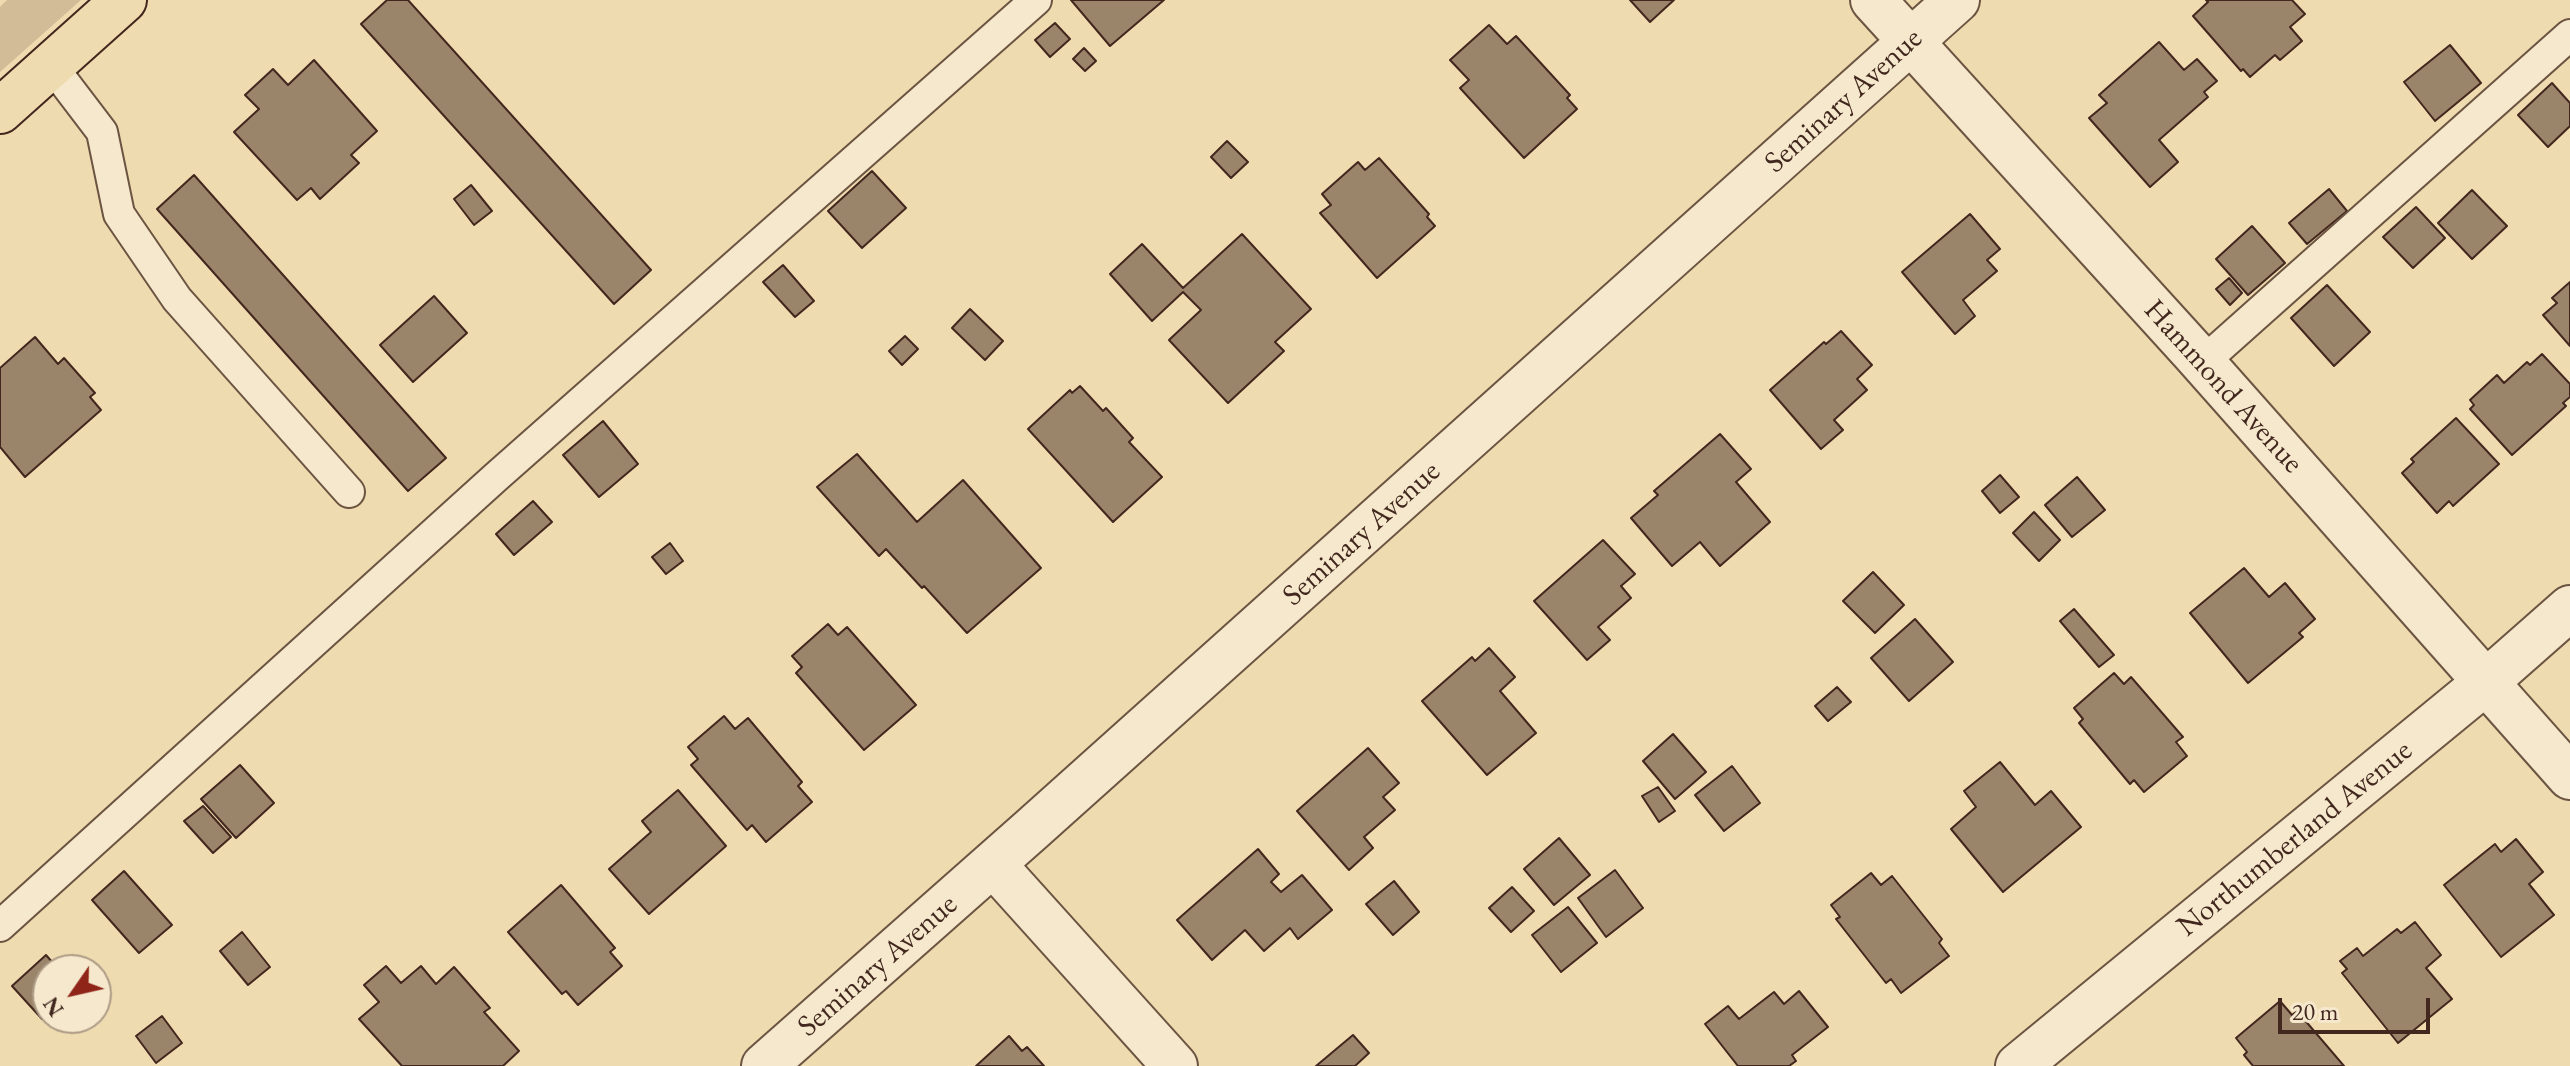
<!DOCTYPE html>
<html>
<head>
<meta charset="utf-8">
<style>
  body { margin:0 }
  #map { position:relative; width:2570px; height:1066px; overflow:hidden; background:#efdbb0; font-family:"EB Garamond",serif }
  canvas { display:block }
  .north { position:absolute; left:32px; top:954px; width:80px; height:80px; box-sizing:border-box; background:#f5e8cc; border:2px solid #ad9b86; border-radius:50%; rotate:236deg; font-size:22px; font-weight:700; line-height:32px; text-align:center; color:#41271e }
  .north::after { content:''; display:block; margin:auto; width:28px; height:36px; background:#8f2418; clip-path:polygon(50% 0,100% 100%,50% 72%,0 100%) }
  .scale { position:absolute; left:2278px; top:998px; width:152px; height:36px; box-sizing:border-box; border:4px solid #41271e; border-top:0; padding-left:10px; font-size:24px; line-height:28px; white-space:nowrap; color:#41271e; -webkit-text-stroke:6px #f5e8cc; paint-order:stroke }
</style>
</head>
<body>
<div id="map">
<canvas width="2570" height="1066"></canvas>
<div class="north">N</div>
<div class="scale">20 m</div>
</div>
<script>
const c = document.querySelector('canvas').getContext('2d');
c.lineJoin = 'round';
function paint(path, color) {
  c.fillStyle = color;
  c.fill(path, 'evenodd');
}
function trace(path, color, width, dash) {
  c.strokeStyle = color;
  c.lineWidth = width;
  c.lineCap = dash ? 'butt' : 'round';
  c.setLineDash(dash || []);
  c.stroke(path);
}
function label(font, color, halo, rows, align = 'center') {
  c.font = font + ' "EB Garamond",serif';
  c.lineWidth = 7;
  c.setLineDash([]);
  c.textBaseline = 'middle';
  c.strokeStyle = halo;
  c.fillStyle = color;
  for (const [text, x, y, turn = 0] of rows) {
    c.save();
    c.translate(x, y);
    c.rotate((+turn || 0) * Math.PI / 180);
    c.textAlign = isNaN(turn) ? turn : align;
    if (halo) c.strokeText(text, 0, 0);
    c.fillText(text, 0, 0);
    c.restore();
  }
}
paint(new Path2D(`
  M 7,0 L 81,0 L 0,72 L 0,7 Z`), '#d1bc97');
const building = new Path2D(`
  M 387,0 L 408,0 L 651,270 L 614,304 L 361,24 Z
  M 1071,0 L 1164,0 L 1110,46 Z
  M 1630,0 L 1674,0 L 1650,22 Z
  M 2206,0 L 2292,0 L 2305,14 L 2290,27 L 2302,41 L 2280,60 L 2275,55 L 2250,77 L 2243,69 L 2241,71 L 2193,16 L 2208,2 Z
  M 1055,23 L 1070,39 L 1050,57 L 1035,40 Z
  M 1489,25 L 1507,44 L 1516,36 L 1570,95 L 1567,98 L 1577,109 L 1524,158 L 1460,88 L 1469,80 L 1450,60 Z
  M 2159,42 L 2184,70 L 2197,59 L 2217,81 L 2204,92 L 2208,97 L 2159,140 L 2178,162 L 2150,187 L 2089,118 L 2107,103 L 2099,95 Z
  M 2450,45 L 2481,83 L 2435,121 L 2404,82 Z
  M 1084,48 L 1096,61 L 1085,71 L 1073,59 Z
  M 314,60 L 377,131 L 351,155 L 359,163 L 320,199 L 311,188 L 297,200 L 234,132 L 259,109 L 245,95 L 273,69 L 288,85 Z
  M 2552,83 L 2570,103 L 2570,126 L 2548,147 L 2518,115 Z
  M 1227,141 L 1248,162 L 1231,178 L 1211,157 Z
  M 1379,158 L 1429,214 L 1427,217 L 1435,226 L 1377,278 L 1320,213 L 1331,205 L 1322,194 L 1358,162 L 1365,170 Z
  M 872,171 L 906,208 L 862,248 L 828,211 Z
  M 194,175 L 446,458 L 408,491 L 157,209 Z
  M 471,185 L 492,211 L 474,225 L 454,199 Z
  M 2329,189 L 2347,211 L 2307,244 L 2289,223 Z
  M 2472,190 L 2507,226 L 2472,259 L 2438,223 Z
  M 2416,207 L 2445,238 L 2413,268 L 2383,237 Z
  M 1970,214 L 2000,249 L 1987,260 L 1997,271 L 1963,300 L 1975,316 L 1955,334 L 1902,272 Z
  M 2252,226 L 2285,263 L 2248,295 L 2216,259 Z
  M 1242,234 L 1311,309 L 1275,342 L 1284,351 L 1228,403 L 1169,340 L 1201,310 L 1183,292 L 1152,321 L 1110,274 L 1142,244 L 1183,288 Z
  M 783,265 L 814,301 L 795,317 L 763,282 Z
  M 2229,278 L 2242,293 L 2230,305 L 2216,289 Z
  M 2570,282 L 2570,346 L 2543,315 L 2557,303 L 2552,298 Z
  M 2327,285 L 2370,332 L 2334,366 L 2291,318 Z
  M 434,296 L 467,333 L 413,382 L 380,345 Z
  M 970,309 L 1003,341 L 985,360 L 952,328 Z
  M 1841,331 L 1872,365 L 1857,379 L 1867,390 L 1834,420 L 1843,430 L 1821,449 L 1770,390 L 1824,342 L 1826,344 Z
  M 905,336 L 918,349 L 902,365 L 889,351 Z
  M 35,337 L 58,364 L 64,358 L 95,393 L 90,397 L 101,410 L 25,477 L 0,447 L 0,368 Z
  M 2542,354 L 2570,384 L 2570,397 L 2563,403 L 2566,406 L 2512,455 L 2470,409 L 2474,405 L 2470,400 L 2497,375 L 2504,383 L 2527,362 L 2530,365 Z
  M 1080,386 L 1103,411 L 1106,408 L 1133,438 L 1129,442 L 1162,477 L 1113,522 L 1028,429 L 1070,390 L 1072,393 Z
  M 2456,418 L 2499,464 L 2453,506 L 2449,501 L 2437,513 L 2402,473 L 2414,462 L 2411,459 Z
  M 603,421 L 638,464 L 599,497 L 563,455 Z
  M 1720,434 L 1751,469 L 1736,482 L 1770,522 L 1720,566 L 1700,542 L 1672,566 L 1631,518 L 1658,495 L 1654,491 Z
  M 857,454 L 917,522 L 963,480 L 1041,568 L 967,633 L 924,586 L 922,588 L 886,549 L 879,556 L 817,487 Z
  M 2000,475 L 2019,497 L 2000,513 L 1982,491 Z
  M 2077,477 L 2105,510 L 2072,537 L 2045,505 Z
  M 533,501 L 552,522 L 514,555 L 496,534 Z
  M 2034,512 L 2060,540 L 2039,561 L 2013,533 Z
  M 1603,540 L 1635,574 L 1621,586 L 1631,598 L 1598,627 L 1610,640 L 1587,660 L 1534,601 Z
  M 670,543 L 683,561 L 666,574 L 652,557 Z
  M 2244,568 L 2269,597 L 2285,583 L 2315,619 L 2299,633 L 2303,637 L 2248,683 L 2190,613 Z
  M 1873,572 L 1904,605 L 1875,633 L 1843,601 Z
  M 2074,609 L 2114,655 L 2099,667 L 2060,621 Z
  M 1915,619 L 1953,662 L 1909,701 L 1871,658 Z
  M 828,624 L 838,635 L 847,627 L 916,705 L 864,750 L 796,673 L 802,667 L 792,656 Z
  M 1489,648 L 1515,677 L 1500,691 L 1536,733 L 1487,775 L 1422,701 L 1472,657 L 1475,661 Z
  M 2114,673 L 2124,684 L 2131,677 L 2183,737 L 2176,742 L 2187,756 L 2144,792 L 2134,780 L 2130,784 L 2079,723 L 2083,719 L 2074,708 Z
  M 1837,687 L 1851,702 L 1828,721 L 1815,706 Z
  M 724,716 L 735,729 L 748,718 L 802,782 L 798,786 L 812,802 L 766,842 L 752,825 L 747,830 L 691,765 L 698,759 L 688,747 Z
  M 1673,734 L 1706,772 L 1675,799 L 1643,761 Z
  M 1368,748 L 1399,783 L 1383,797 L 1395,810 L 1364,837 L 1373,848 L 1349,870 L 1297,811 Z
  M 2000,762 L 2035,805 L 2051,791 L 2081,827 L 2003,892 L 1951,829 L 1976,807 L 1964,791 Z
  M 240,765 L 274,803 L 236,838 L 201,799 Z
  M 1732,766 L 1760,803 L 1724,831 L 1695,795 Z
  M 1658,787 L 1675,811 L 1659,822 L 1642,796 Z
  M 678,790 L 726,846 L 649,914 L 609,869 L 651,832 L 642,821 Z
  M 203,806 L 231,837 L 213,853 L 184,821 Z
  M 1559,838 L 1590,875 L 1554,905 L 1524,869 Z
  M 2516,839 L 2543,872 L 2529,884 L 2554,915 L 2501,957 L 2444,885 L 2495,844 L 2501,852 Z
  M 1258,849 L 1279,874 L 1271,882 L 1281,892 L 1302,875 L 1332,910 L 1298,939 L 1290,928 L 1264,951 L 1245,930 L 1212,960 L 1177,920 Z
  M 1615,870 L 1643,908 L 1606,937 L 1578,898 Z
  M 124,871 L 172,925 L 139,953 L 92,900 Z
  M 1871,873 L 1881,885 L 1892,876 L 1942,939 L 1939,943 L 1949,956 L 1901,993 L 1891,979 L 1886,983 L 1836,919 L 1840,917 L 1831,905 Z
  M 1394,881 L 1419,912 L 1393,935 L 1366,904 Z
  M 561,885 L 615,948 L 610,952 L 622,966 L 578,1005 L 566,991 L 562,994 L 508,932 Z
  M 1512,887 L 1534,911 L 1511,932 L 1489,908 Z
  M 1568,907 L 1597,943 L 1561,972 L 1532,935 Z
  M 2415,922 L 2441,955 L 2426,968 L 2452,999 L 2398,1043 L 2342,973 L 2347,969 L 2340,961 L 2357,948 L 2363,956 L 2397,929 L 2401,933 Z
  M 242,932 L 270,967 L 248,985 L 220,951 Z
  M 46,955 L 59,970 L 48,970 L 48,1013 L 42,1019 L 12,986 Z
  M 386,966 L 401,983 L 421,966 L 436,984 L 454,967 L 490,1008 L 484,1012 L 519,1051 L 503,1066 L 402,1066 L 359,1019 L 379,1002 L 364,985 Z
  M 1799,991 L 1828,1027 L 1792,1055 L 1796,1061 L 1789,1066 L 1738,1066 L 1705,1024 L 1728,1006 L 1739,1019 L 1774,992 L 1784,1004 Z
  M 2280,1001 L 2292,1015 L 2297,1011 L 2344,1066 L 2253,1066 L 2244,1055 L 2247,1052 L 2236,1038 Z
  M 162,1016 L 182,1043 L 156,1063 L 136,1036 Z
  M 1353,1035 L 1369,1053 L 1355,1066 L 1316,1066 Z
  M 1009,1036 L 1022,1051 L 1027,1047 L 1044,1066 L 976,1066 Z`);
paint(building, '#9b856a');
trace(building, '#41271e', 2);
const service = new Path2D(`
  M 51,65 L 102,132 L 119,214 L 177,299 L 349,492
  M 2202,363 L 2570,35
  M 0,926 L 496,477 L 1036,0`);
const minor = new Path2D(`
  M 1873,0 L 2194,353 L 2570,777
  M 993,864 L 1175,1066
  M 764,1066 L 1031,830 L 1957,0
  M 2018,1066 L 2486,682 L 2570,608`);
const primary = new Path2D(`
  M 0,111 L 124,0`);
trace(service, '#6c5442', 34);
trace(minor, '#6c5442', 48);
trace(primary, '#41271e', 48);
trace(service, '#f5e8cc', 30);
trace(minor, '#f5e8cc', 44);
trace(primary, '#efdbb0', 44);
label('30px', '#41271e', '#f5e8cc', [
  ["Seminary Avenue",1844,101,-42],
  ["Hammond Avenue",2223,387,48],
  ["Seminary Avenue",1362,534,-42],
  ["Northumberland Avenue",2295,839,-39],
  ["Seminary Avenue",878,966,-41]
]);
</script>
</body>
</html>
